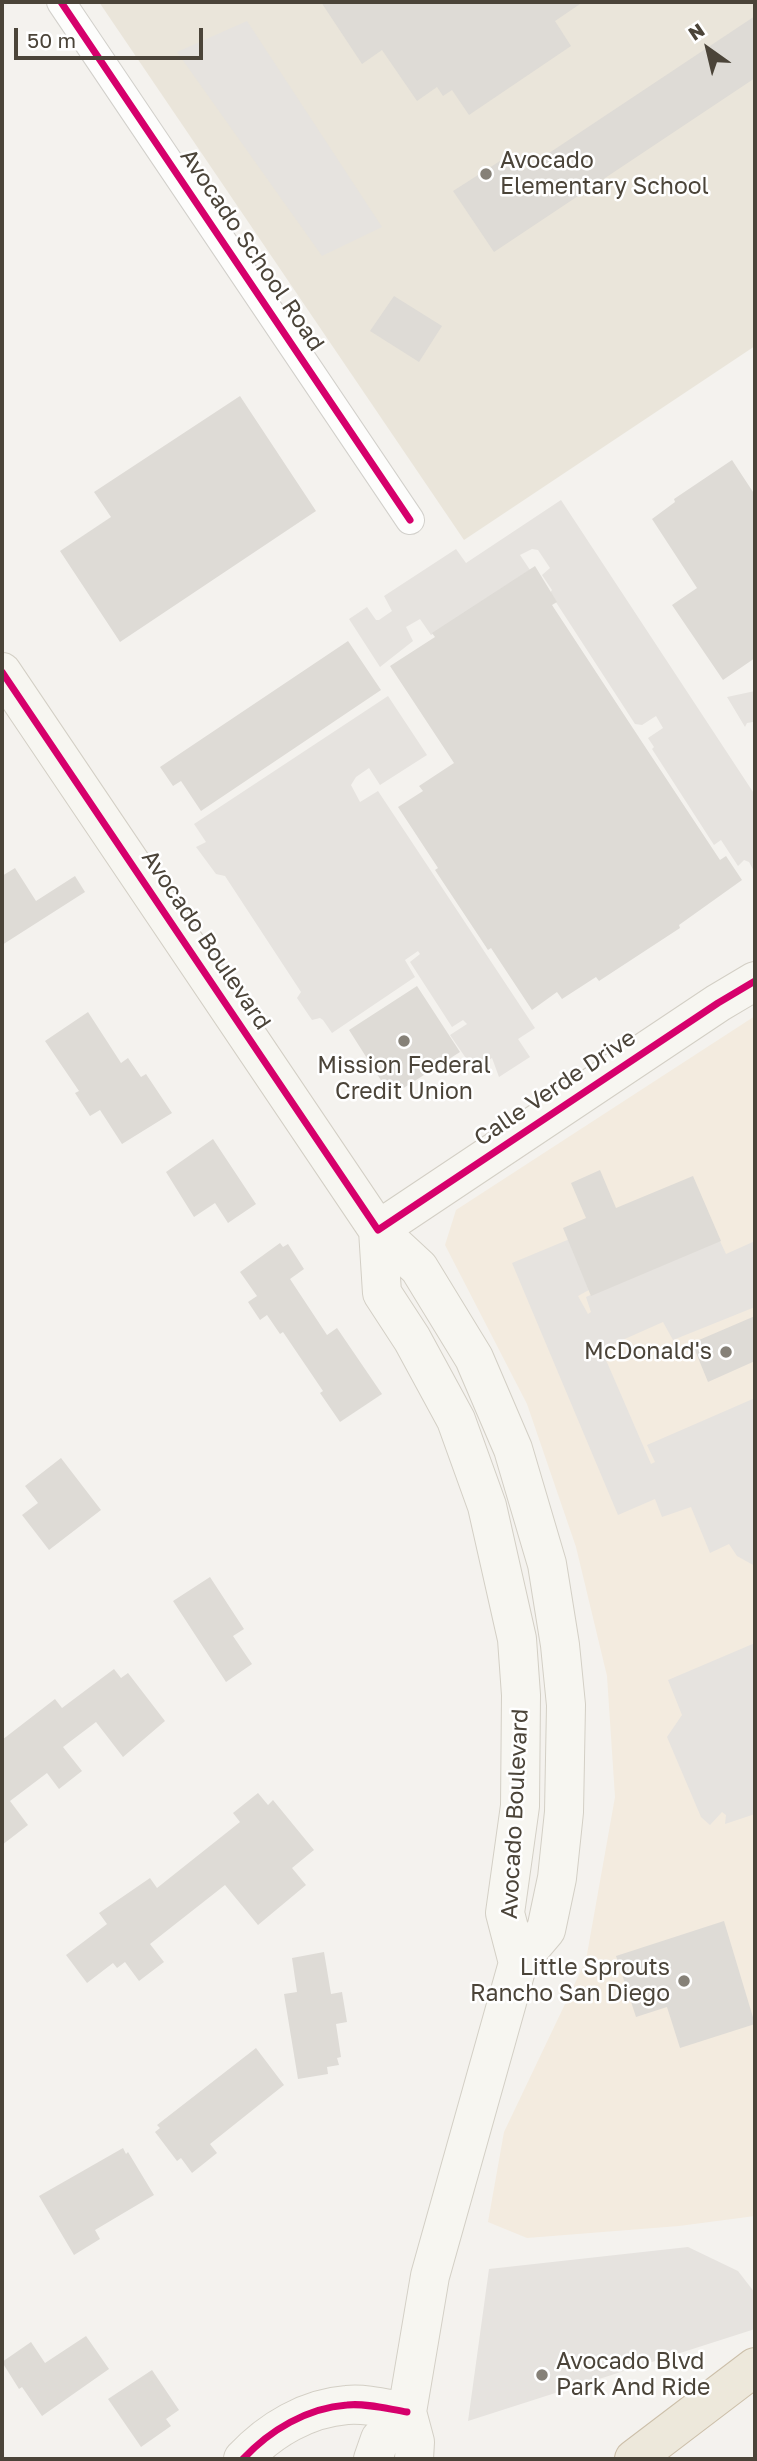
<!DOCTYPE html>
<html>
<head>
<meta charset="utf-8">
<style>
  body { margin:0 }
  #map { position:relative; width:757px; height:2461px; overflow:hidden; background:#f4f2ee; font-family:"Golos Text",sans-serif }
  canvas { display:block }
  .frame { position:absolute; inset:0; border:4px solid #4b4439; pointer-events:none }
  .north { position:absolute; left:673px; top:14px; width:70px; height:70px; -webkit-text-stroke:5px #fff; paint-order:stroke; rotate:326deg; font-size:19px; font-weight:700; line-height:28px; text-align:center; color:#4b4439 }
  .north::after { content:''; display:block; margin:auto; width:24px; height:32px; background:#4b4439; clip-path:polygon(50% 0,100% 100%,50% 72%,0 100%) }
  .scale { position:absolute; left:14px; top:28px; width:189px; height:32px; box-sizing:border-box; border:4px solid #4b4439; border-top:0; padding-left:9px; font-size:21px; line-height:24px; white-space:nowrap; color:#4b4439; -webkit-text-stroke:5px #fff; paint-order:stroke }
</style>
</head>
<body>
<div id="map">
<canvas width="757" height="2461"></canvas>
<div class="frame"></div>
<div class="north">N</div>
<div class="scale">50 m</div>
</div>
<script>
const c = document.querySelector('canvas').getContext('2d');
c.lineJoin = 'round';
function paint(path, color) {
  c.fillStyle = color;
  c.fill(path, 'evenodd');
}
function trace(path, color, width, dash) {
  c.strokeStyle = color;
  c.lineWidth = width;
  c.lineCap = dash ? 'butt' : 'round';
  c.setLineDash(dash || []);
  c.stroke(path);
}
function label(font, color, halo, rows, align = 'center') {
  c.font = font + ' "Golos Text",sans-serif';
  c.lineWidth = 5;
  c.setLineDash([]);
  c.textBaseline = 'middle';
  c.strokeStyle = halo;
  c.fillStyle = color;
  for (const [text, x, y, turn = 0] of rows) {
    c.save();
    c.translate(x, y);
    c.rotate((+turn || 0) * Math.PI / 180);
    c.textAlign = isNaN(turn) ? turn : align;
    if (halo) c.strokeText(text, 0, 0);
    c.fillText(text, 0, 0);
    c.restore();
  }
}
paint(new Path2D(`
  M 755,1016 L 755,2216 L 679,2226 L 527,2238 L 488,2222 L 504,2132 L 586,1960 L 615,1797 L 607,1676 L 576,1547 L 527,1404 L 445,1245 L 456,1210 Z`), '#f3ebdf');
paint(new Path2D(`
  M 99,2 L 755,2 L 755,346 L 464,540 Z`), '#eae5da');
paint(new Path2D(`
  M 247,21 L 382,227 L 322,256 L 177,52 Z
  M 561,500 L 755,795 L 755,873 L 749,862 L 744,860 L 738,866 L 721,840 L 714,845 L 652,749 L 654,747 L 648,738 L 663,728 L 656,716 L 642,725 L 635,724 L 550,593 L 552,590 L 542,575 L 550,568 L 538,550 L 532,549 L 520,555 L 530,570 L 431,635 L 420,619 L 406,627 L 413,641 L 380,667 L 349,619 L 367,607 L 376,620 L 379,620 L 392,611 L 384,596 L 456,549 L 466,563 Z
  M 755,691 L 755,730 L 753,722 L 747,723 L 745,727 L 727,697 Z
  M 388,696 L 427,755 L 380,785 L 369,768 L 356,777 L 351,785 L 360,802 L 378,791 L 535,1028 L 518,1039 L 530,1057 L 499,1077 L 492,1058 L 479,1067 L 472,1067 L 450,1035 L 467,1024 L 463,1020 L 452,1027 L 410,962 L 420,954 L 418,951 L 405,960 L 415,977 L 332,1033 L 323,1020 L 320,1018 L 312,1020 L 297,998 L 301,992 L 225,876 L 216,874 L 196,847 L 206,842 L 194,824 Z
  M 577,1236 L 596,1286 L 578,1296 L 588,1314 L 591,1312 L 586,1297 L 719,1239 L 726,1254 L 755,1241 L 755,1307 L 673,1340 L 663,1322 L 609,1346 L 605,1352 L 606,1360 L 651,1464 L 655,1462 L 647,1445 L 755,1398 L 755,1566 L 737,1556 L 729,1544 L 710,1553 L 691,1507 L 662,1517 L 655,1499 L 618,1515 L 512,1263 Z
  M 755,1643 L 755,1814 L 725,1824 L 726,1815 L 722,1812 L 710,1825 L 701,1817 L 667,1737 L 682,1715 L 668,1680 Z
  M 688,2247 L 738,2271 L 755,2293 L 755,2329 L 468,2421 L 489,2269 Z`), '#e6e3df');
paint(new Path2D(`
  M 321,2 L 583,2 L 555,21 L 571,46 L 469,115 L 452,90 L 443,96 L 437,87 L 417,101 L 382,50 L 362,64 Z
  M 755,16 L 755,78 L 494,252 L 453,191 L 511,154 L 522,171 Z
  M 394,296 L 442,326 L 419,362 L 370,331 Z
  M 240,396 L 316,511 L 120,642 L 60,551 L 111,517 L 94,492 Z
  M 732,460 L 755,495 L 755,658 L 723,680 L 672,605 L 697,588 L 652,519 L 675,502 L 674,499 Z
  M 535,566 L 557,602 L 552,605 L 640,739 L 720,860 L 726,856 L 742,880 L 679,925 L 680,928 L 599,981 L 596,977 L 562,999 L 557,992 L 532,1010 L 491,948 L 488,950 L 435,870 L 438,868 L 398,807 L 423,791 L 419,786 L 454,763 L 390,666 L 435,637 L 432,633 Z
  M 348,641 L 381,690 L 201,811 L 181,781 L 173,786 L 160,767 Z
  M 15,868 L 36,901 L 75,876 L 85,892 L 2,945 L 2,876 Z
  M 417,986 L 460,1052 L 391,1096 L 349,1030 Z
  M 88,1012 L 121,1063 L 128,1058 L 141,1077 L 146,1074 L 172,1113 L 122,1144 L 100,1110 L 90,1116 L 75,1093 L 79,1091 L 45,1041 Z
  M 213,1139 L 256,1204 L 228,1223 L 215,1203 L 194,1217 L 166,1172 Z
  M 600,1170 L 616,1208 L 693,1176 L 721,1241 L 591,1296 L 563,1228 L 586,1218 L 571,1183 Z
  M 280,1243 L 283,1247 L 288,1244 L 304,1269 L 290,1279 L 327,1335 L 337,1328 L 382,1394 L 340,1422 L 320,1393 L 323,1391 L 283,1332 L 280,1334 L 267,1315 L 260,1320 L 248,1302 L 257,1296 L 240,1272 Z
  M 755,1316 L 755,1361 L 708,1382 L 692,1343 Z
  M 61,1458 L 101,1510 L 49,1550 L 22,1515 L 38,1503 L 25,1486 Z
  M 210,1577 L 244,1629 L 233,1636 L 252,1664 L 226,1682 L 173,1601 Z
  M 114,1669 L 121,1678 L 128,1673 L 165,1721 L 123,1757 L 96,1722 L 63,1747 L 82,1771 L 59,1789 L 47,1773 L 10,1801 L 28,1825 L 2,1845 L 2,1740 L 55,1699 L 62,1708 Z
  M 258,1793 L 268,1805 L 273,1800 L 314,1850 L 292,1868 L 306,1885 L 258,1925 L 225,1885 L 150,1944 L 164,1962 L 139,1981 L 125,1962 L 117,1968 L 113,1963 L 87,1983 L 66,1955 L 107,1924 L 99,1913 L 150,1878 L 157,1888 L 240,1822 L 233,1813 Z
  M 724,1921 L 755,2024 L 680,2048 L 667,2007 L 636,2017 L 616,1956 Z
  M 324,1952 L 331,1994 L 342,1992 L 347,2022 L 336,2024 L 341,2057 L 337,2058 L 339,2065 L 327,2067 L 328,2074 L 298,2079 L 284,1994 L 297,1992 L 292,1958 Z
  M 256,2048 L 284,2085 L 210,2144 L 217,2153 L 192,2173 L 181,2158 L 177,2161 L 155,2132 L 160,2128 L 157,2125 Z
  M 123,2148 L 126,2154 L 128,2152 L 154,2195 L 95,2230 L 100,2239 L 74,2255 L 39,2196 Z
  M 86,2336 L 109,2369 L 42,2416 L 22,2387 L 19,2389 L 2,2362 L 31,2342 L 45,2363 Z
  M 152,2370 L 179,2410 L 166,2419 L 171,2426 L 141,2447 L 108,2399 Z`), '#dedbd6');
const street = new Path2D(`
  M 61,2 L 410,520`);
const secondary = new Path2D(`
  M 2,672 L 378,1230 L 419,1268 L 474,1358 L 513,1449 L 547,1564 L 560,1645 L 566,1705 L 564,1812 L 557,1878 L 546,1930 L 518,1963 L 430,2276 L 407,2412 L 415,2442 L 414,2459
  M 378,1230 L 382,1293 L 412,1339 L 456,1420 L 487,1506 L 517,1639 L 521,1695 L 520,1806 L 505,1913 L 518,1963
  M 378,1230 L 718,1003 L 755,981
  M 243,2459 C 270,2430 307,2408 347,2405 C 366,2403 388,2409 407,2412
  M 373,2459 L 380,2439 L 407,2412`);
const highway = new Path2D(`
  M 634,2459 L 755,2367`);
trace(street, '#d2d0cb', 30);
trace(secondary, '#d3cfc5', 40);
trace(highway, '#ccbfa9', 40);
trace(street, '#fdfdfc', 28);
trace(secondary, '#f7f6f1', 38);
trace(highway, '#ede8db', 38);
trace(new Path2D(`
  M 61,2 L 410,520
  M 2,672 L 378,1230 L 718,1003 L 755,981
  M 243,2459 C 270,2430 307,2408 347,2405 C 366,2403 388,2409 407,2412`), '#d6006c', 7);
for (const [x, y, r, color] of [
  [486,174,7,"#868178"],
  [404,1041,7,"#868178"],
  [726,1352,7,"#868178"],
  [684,1981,7,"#868178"],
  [542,2375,7,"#868178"]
]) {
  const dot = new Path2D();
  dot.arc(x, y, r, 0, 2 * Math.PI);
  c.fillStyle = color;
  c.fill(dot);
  trace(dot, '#fff', 2.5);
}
label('23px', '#4b4439', '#fff', [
  ["Avocado",500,161],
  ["Elementary School",500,187],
  ["Mission Federal",404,1066,"center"],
  ["Credit Union",404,1092,"center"],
  ["McDonald's",712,1352,"right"],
  ["Little Sprouts",670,1968,"right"],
  ["Rancho San Diego",670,1994,"right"],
  ["Avocado Blvd",556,2362],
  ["Park And Ride",556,2388]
], 'left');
label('23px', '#4b4439', '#fff', [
  ["Avocado School Road",252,250,56],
  ["Avocado Boulevard",206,940,56],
  ["Calle Verde Drive",555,1088,-34],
  ["Avocado Boulevard",515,1814,-87]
]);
</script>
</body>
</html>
